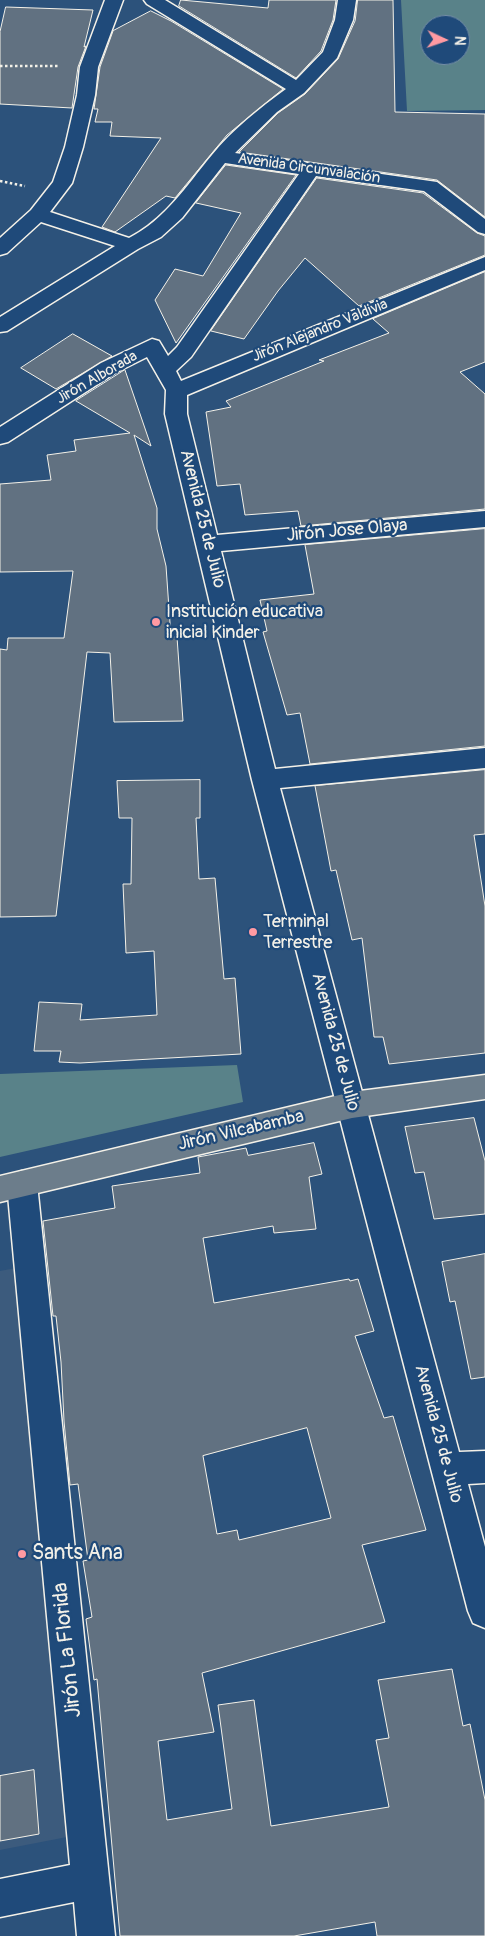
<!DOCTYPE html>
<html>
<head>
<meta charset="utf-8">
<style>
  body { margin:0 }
  #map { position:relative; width:485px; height:1936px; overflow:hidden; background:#2c527b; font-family:Pangolin,sans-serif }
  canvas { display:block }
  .north { position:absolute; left:420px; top:15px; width:50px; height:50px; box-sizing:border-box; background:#1f4a7a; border:1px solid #748da6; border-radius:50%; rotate:93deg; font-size:14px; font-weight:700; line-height:20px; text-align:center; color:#f4f1e8 }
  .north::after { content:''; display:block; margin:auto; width:18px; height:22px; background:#ff9aa2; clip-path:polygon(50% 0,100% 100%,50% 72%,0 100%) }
</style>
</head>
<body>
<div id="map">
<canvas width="485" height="1936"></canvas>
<div class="north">N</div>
</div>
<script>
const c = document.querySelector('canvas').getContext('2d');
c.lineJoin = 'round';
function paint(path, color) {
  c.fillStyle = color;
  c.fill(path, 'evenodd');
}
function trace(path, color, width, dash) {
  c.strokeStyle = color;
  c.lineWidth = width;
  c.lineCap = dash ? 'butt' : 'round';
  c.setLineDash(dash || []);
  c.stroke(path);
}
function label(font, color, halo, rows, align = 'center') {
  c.font = font + ' Pangolin,sans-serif';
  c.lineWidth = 4.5;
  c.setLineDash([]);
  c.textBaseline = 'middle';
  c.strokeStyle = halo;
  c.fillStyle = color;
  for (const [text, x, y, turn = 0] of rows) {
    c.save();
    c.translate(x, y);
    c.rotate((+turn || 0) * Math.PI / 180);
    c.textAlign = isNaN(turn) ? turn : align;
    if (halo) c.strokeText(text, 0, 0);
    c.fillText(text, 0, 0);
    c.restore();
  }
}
paint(new Path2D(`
  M 21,1267 L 67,1837 L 0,1850 L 0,1271 Z`), '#3c5b7d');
paint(new Path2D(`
  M 401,0 L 485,0 L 485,110 L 407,111 ZM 430,25 L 460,25 L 460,55 L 430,55 Z
  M 237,1065 L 243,1102 L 0,1157 L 0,1074 Z`), '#598289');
const building = new Path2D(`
  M 181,0 L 268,8 L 269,0 L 336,0 L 333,20 L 321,51 L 296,78 L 179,6 Z
  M 358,0 L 393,0 L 395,112 L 485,114 L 485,217 L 437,180 L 239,152 L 278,113 L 305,94 L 338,59 L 355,21 Z
  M 6,7 L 93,10 L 84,47 L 86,46 L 78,67 L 72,108 L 0,104 L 0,32 Z
  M 151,11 L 171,21 L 283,89 L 227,135 L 175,198 L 166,196 L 115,232 L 102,227 L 161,138 L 110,136 L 112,122 L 95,122 L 98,109 L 94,109 L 100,67 L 113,31 Z
  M 226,165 L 296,175 L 176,343 L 155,300 L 175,269 L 203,276 L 241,213 L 196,203 Z
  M 317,178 L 423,193 L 477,233 L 485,236 L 485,255 L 359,306 L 305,258 L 278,291 L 244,339 L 211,331 Z
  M 485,272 L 485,362 L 460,372 L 485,394 L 485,509 L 301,526 L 298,511 L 245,515 L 240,484 L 217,486 L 206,412 L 231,407 L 226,401 L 324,361 L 319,360 L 389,333 L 373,319 Z
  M 73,334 L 112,356 L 56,389 L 21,368 Z
  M 125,370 L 151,446 L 134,435 L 157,508 L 157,529 L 166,566 L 171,637 L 177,637 L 183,721 L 114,722 L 110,653 L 87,652 L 56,916 L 0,917 L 0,649 L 7,650 L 8,638 L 64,638 L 73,571 L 0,572 L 0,484 L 51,480 L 47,455 L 76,451 L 74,440 L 130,433 L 76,401 Z
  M 485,529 L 485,746 L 310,764 L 300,713 L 287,715 L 263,632 L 267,631 L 260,600 L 314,594 L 305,545 Z
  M 485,770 L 485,834 L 474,835 L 485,906 L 485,1053 L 389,1064 L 383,1037 L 374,1037 L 362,938 L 352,940 L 336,870 L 331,871 L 315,786 Z
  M 200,780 L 200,818 L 196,818 L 199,879 L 215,878 L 224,979 L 235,978 L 241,1054 L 80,1063 L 59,1062 L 61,1051 L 34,1051 L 39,1002 L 82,1004 L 80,1020 L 157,1015 L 154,951 L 126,953 L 123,884 L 131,884 L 132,818 L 119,818 L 117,781 Z
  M 474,1118 L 485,1161 L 485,1214 L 434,1219 L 424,1172 L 415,1173 L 405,1127 Z
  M 314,1143 L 322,1174 L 309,1177 L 316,1229 L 274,1233 L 273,1226 L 203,1238 L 214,1303 L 349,1279 L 350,1281 L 358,1279 L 374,1331 L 355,1336 L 384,1418 L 393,1416 L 426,1530 L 362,1545 L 385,1622 L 202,1673 L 214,1732 L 158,1741 L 167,1820 L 232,1809 L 218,1705 L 254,1700 L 271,1826 L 389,1807 L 376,1740 L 389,1738 L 378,1680 L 452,1669 L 463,1726 L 470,1724 L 485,1800 L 485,1936 L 377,1936 L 375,1922 L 294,1936 L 120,1936 L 97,1679 L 94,1680 L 86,1619 L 92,1617 L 83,1561 L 88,1560 L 78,1484 L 70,1485 L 64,1421 L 61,1362 L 56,1316 L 53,1316 L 43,1221 L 115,1208 L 112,1186 L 200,1173 L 198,1157 L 246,1148 L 248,1155 ZM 307,1428 L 331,1518 L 239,1540 L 237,1530 L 217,1534 L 203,1456 Z
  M 485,1254 L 485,1377 L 471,1379 L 455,1301 L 450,1302 L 442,1262 Z
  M 34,1770 L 39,1834 L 0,1841 L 0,1776 Z`);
paint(building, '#617181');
trace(building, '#f4f1e8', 1);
const street = new Path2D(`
  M 105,0 L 123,0 L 98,67 L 95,95 L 83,147 L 72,183 L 50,212 L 129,238 C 166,219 186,186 212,155 C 232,130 260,108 286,89 L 147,4 L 144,0 L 165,0 L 296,80 L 323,52 L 335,20 L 338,0 L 356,0 L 353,20 L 337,58 L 304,93 L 277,112 L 235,153 L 437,182 L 485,219 L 485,234 L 478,232 L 424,191 L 316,176 L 191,357 L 176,371 L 181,381 L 485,257 L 485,270 L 187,395 L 187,414 L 217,535 L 485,511 L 485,527 L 221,551 L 275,769 L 485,748 L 485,768 L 280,788 L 459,1452 L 485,1451 L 485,1483 L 468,1484 L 485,1547 L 485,1628 L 473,1623 L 468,1611 L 252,780 L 165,414 L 166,390 L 147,357 L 115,373 L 8,442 L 0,444 L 0,427 L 101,363 L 152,339 L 159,341 L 168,356 L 177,347 L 299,174 L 225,163 L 182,218 L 161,237 L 138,249 L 7,331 L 0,332 L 0,317 L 115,246 L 41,222 L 7,253 L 0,255 L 0,238 L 31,210 L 53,182 L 65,147 L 77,95 L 80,67 Z
  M 22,1171 L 33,1175 L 37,1184 L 115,1936 L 77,1936 L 74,1902 L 0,1917 L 0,1879 L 70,1865 L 7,1184 L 11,1175 Z`);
const primary = new Path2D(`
  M 485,1075 L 485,1099 L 352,1118 L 0,1202 L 0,1176 L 352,1092 Z`);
trace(street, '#f4f1e8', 3);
trace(primary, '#f4f1e8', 3);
trace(new Path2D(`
  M 0,66 L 59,66
  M 0,181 L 25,186`), '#f4f1e8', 2.5, [2.5, 2.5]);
paint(street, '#1f4a7a');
paint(primary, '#6c7d8b');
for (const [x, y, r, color] of [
  [156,622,5,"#ff9aa2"],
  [253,932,5,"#ff9aa2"],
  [22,1554,5,"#ff9aa2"]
]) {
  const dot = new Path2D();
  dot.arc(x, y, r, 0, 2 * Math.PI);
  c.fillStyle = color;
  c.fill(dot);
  trace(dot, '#1f4a7a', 2);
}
label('15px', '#f4f1e8', '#1f4a7a', [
  ["Avenida Circunvalación",309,169,8],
  ["Jirón Alejandro Valdivia",320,331,-22],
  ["Jirón Alborada",97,378,-30]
]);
label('18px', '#f4f1e8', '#1f4a7a', [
  ["Avenida 25 de Julio",202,519,76],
  ["Jirón Jose Olaya",347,531,-5],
  ["Avenida 25 de Julio",335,1042,75],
  ["Jirón Vilcabamba",241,1131,-13],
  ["Avenida 25 de Julio",438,1434,75]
]);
label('18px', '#f4f1e8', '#1f4a7a', [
  ["Institución educativa",166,612],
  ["inicial Kinder",166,633],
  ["Terminal",263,922],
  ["Terrestre",263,943]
], 'left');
label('21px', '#f4f1e8', '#1f4a7a', [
  ["Sants Ana",32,1554]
], 'left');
label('21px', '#f4f1e8', '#1f4a7a', [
  ["Jirón La Florida",68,1650,-96]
]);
</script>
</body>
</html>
